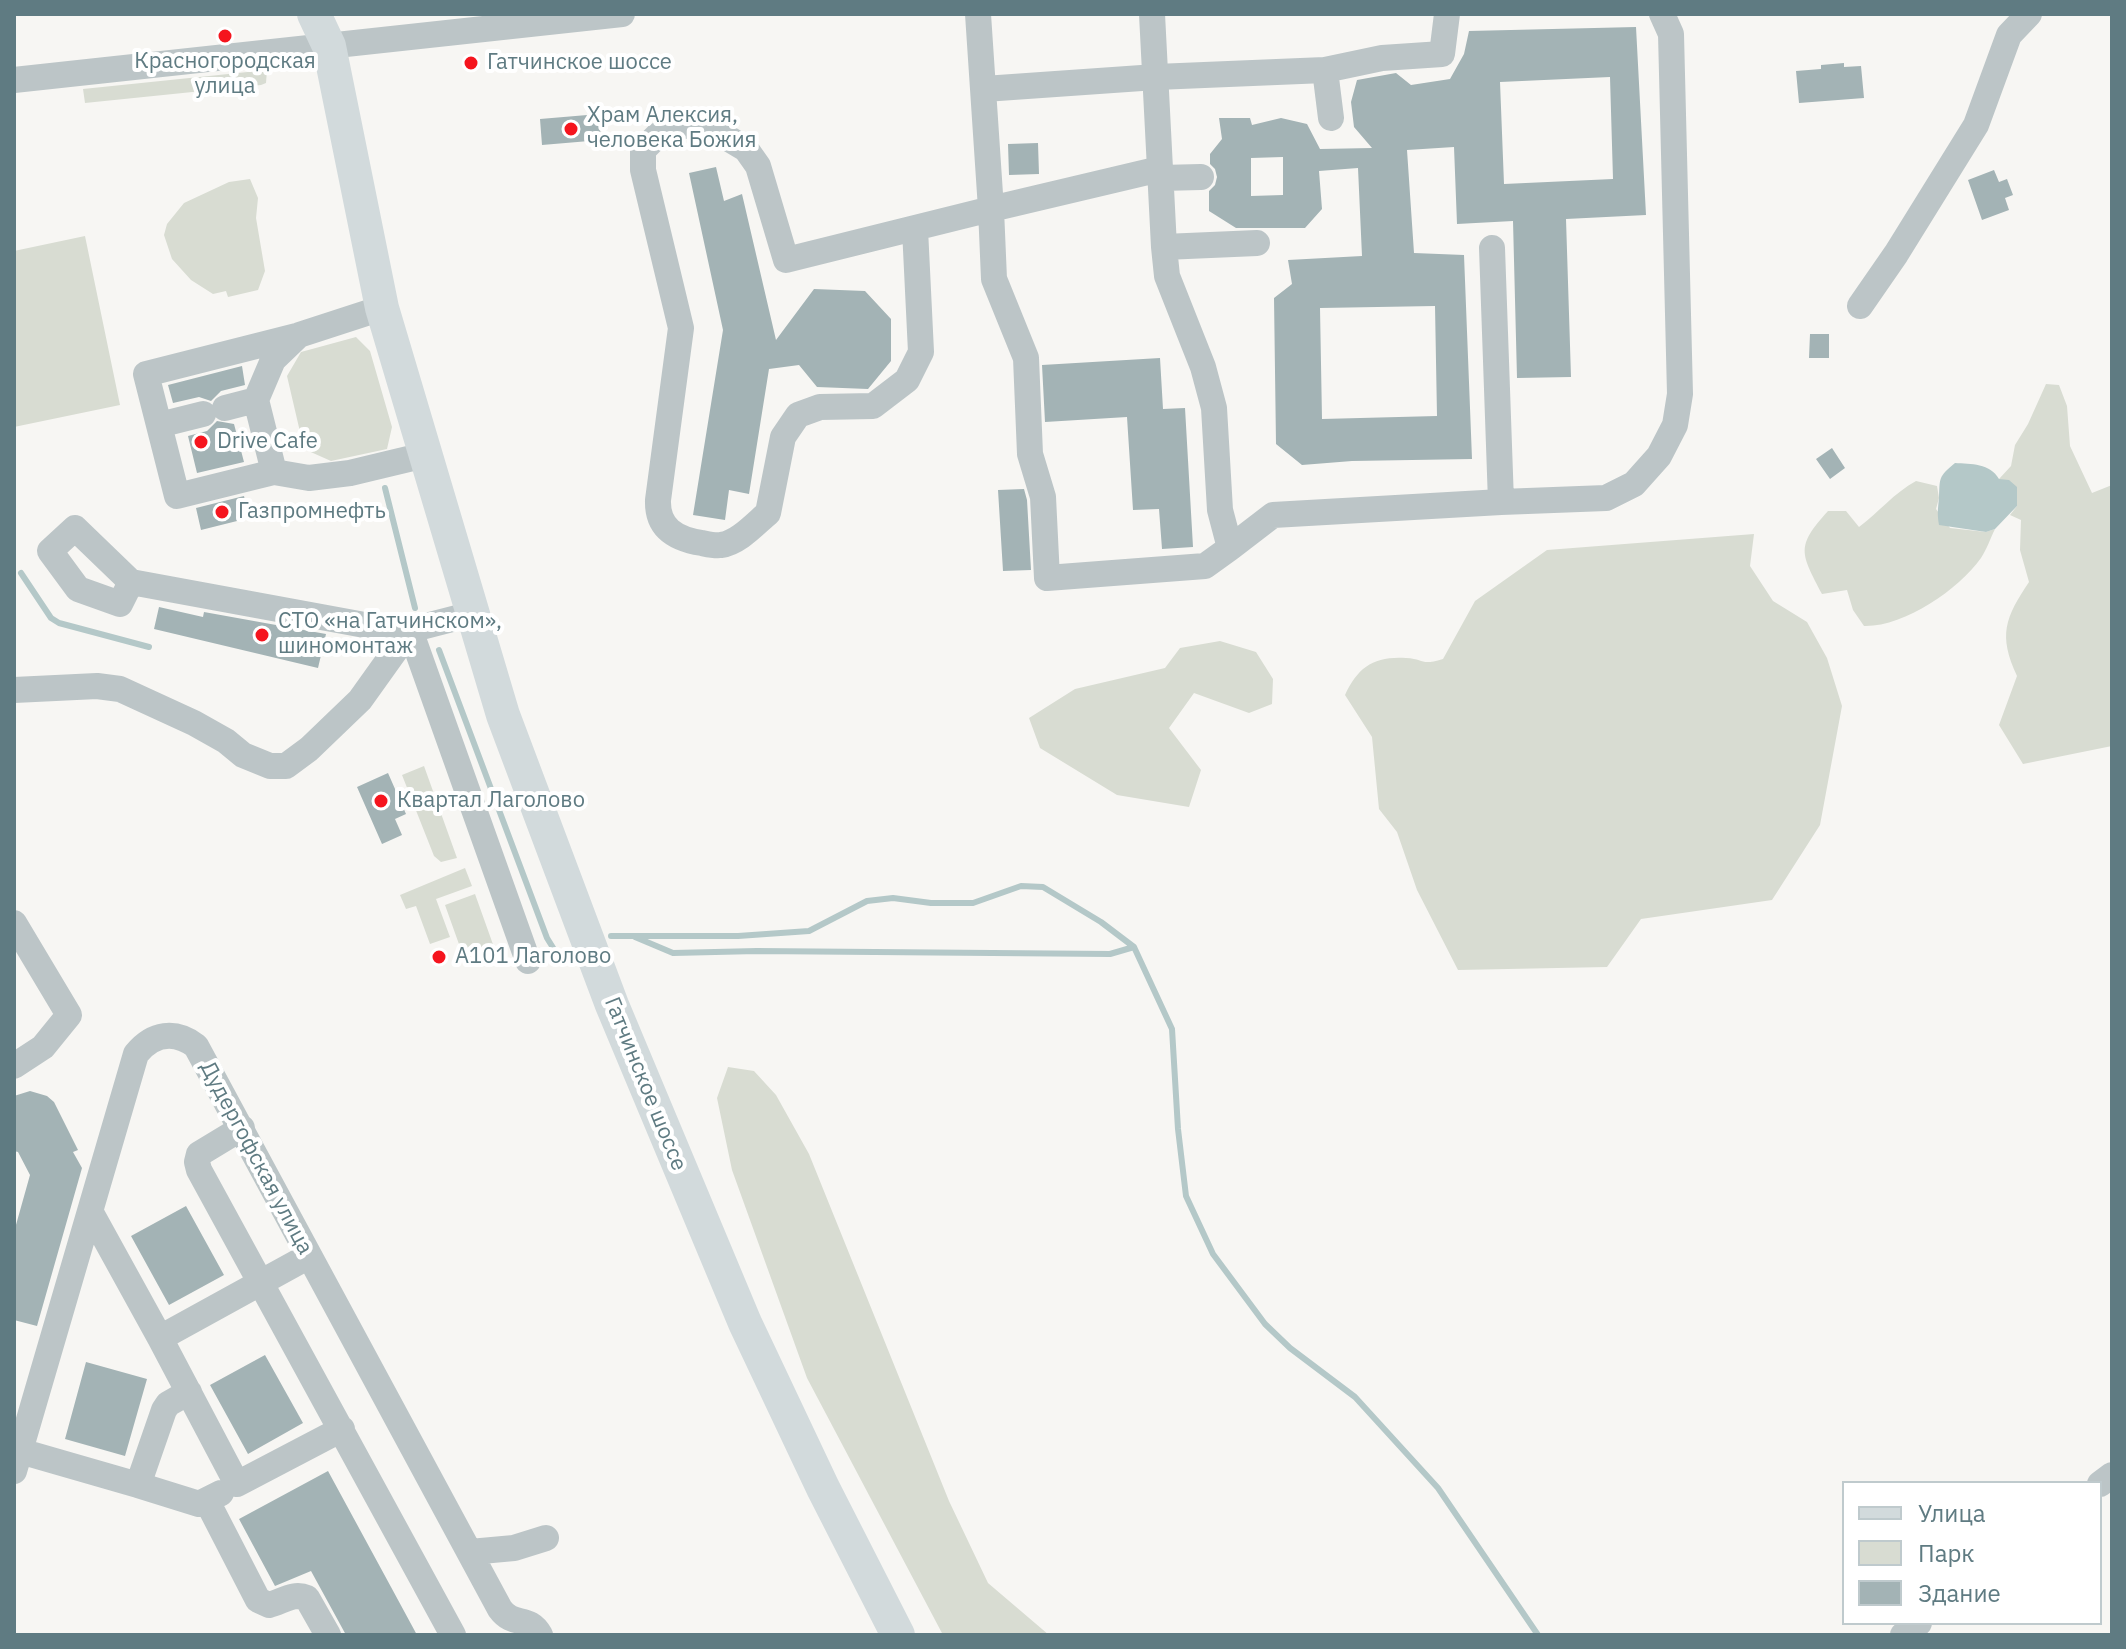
<!DOCTYPE html>
<html>
<head>
<meta charset="utf-8">
<style>
  body { margin:0 }
  #map { position:relative; width:2126px; height:1649px; overflow:hidden; background:#f7f6f3; font-family:"IBM Plex Sans",sans-serif }
  canvas { display:block }
  .frame { position:absolute; inset:0; border:16px solid #5f7b82; pointer-events:none }
  .legend { position:absolute; left:1842px; top:1481px; width:260px; height:144px; box-sizing:border-box; background:#fff; border:2px solid #bfcacd; margin:0; padding:10px 14px; list-style:none; font-size:24px; color:#5f7b82 }
  .legend li { display:flex; align-items:center; gap:16px; height:40px }
  .legend b { width:40px; border:2px solid #bfcacd }
</style>
</head>
<body>
<div id="map">
<canvas width="2126" height="1649"></canvas>
<div class="frame"></div>
<ul class="legend">
<li><b style="height:10px;background:#d2dadc"></b>Улица</li>
<li><b style="height:22px;background:#d8dcd2"></b>Парк</li>
<li><b style="height:22px;background:#a3b3b5"></b>Здание</li>
</ul>
</div>
<script>
const c = document.querySelector('canvas').getContext('2d');
c.lineJoin = 'round';
function paint(path, color) {
  c.fillStyle = color;
  c.fill(path, 'evenodd');
}
function trace(path, color, width, dash) {
  c.strokeStyle = color;
  c.lineWidth = width;
  c.lineCap = dash ? 'butt' : 'round';
  c.setLineDash(dash || []);
  c.stroke(path);
}
function label(font, color, halo, rows, align = 'center') {
  c.font = font + ' "IBM Plex Sans",sans-serif';
  c.lineWidth = 8;
  c.setLineDash([]);
  c.textBaseline = 'middle';
  c.strokeStyle = halo;
  c.fillStyle = color;
  for (const [text, x, y, turn = 0] of rows) {
    c.save();
    c.translate(x, y);
    c.rotate((+turn || 0) * Math.PI / 180);
    c.textAlign = isNaN(turn) ? turn : align;
    if (halo) c.strokeText(text, 0, 0);
    c.fillText(text, 0, 0);
    c.restore();
  }
}
paint(new Path2D(`
  M 267,70 L 266,83 L 261,85 L 85,103 L 83,89 Z
  M 250,179 L 258,198 L 256,218 L 265,271 L 258,290 L 228,297 L 226,291 L 213,294 L 191,280 L 172,259 L 164,235 L 167,224 L 184,203 L 229,182 Z
  M 85,236 L 120,405 L 14,427 L 14,251 Z
  M 356,337 L 370,351 L 392,427 L 387,449 L 331,461 L 304,449 L 287,376 L 301,352 Z
  M 2046,384 L 2059,385 L 2067,406 L 2070,446 L 2092,493 L 2112,485 L 2112,746 L 2023,764 L 1999,725 L 2017,676 C 1998,635 2005,618 2029,582 L 2020,550 L 2021,520 L 2010,515 L 2017,506 L 1999,479 L 2011,466 L 2015,445 L 2028,424 Z
  M 1916,481 L 1937,486 L 1939,498 L 1936,509 L 1950,528 L 1986,532 L 1995,529 C 1990,539 1987,549 1981,558 C 1958,590 1904,627 1864,626 L 1853,610 L 1847,590 L 1822,594 C 1801,553 1795,547 1828,511 L 1846,511 L 1859,527 C 1879,512 1894,493 1916,481 Z
  M 1754,534 L 1750,566 L 1773,601 L 1807,622 L 1827,658 L 1842,706 L 1820,825 L 1772,900 L 1641,919 L 1607,967 L 1458,970 L 1417,890 L 1397,832 L 1379,809 L 1372,737 L 1345,695 C 1358,667 1374,656 1406,658 C 1425,659 1420,666 1443,659 L 1475,601 L 1547,550 Z
  M 1220,641 L 1256,652 L 1273,679 L 1272,704 L 1249,713 L 1194,693 L 1169,728 L 1201,770 L 1189,807 L 1117,795 L 1040,748 L 1029,718 L 1075,689 L 1165,668 L 1180,648 Z
  M 424,766 L 457,858 L 441,862 L 434,856 L 402,775 Z
  M 465,868 L 472,886 L 436,899 L 450,937 L 430,944 L 416,906 L 406,909 L 400,895 Z
  M 475,894 L 495,950 L 465,961 L 445,905 Z
  M 728,1067 L 754,1071 L 776,1095 L 809,1154 L 949,1501 L 988,1583 L 1049,1635 L 943,1635 L 807,1378 L 732,1170 L 717,1098 Z`), '#d8dcd2');
paint(new Path2D(`
  M 1955,463 C 1971,464 1990,463 1999,479 L 2009,480 L 2017,487 L 2017,506 L 1995,529 L 1986,532 L 1939,525 C 1937,514 1938,508 1939,498 C 1940,478 1938,477 1955,463 Z`), '#b4c8c8');
trace(new Path2D(`
  M 385,488 L 415,608
  M 21,573 L 51,618 L 59,623 L 149,647
  M 439,650 L 547,938 L 560,959 L 568,959
  M 611,936 L 738,936 L 809,931 L 867,901 L 893,898 L 931,903 L 973,903 L 1021,886 L 1043,887 L 1101,922 L 1134,947 L 1172,1029 L 1178,1129 L 1186,1196 L 1213,1254 L 1265,1324 L 1290,1348 L 1355,1397 L 1438,1488 L 1538,1635
  M 635,937 L 673,953 L 757,951 L 1110,954 L 1134,947`), '#b4c8c8', 6);
paint(new Path2D(`
  M 1636,27 L 1646,215 L 1566,219 L 1571,377 L 1517,378 L 1513,221 L 1457,224 L 1454,147 L 1407,150 L 1414,253 L 1464,255 L 1472,459 L 1352,461 L 1302,465 L 1276,444 L 1274,298 L 1292,284 L 1288,260 L 1362,256 L 1358,168 L 1319,171 L 1322,209 L 1305,228 L 1236,228 L 1209,211 L 1209,191 L 1215,185 L 1217,177 L 1215,169 L 1210,164 L 1210,154 L 1222,139 L 1219,118 L 1250,118 L 1252,125 L 1281,118 L 1307,124 L 1320,149 L 1372,148 L 1354,127 L 1351,102 L 1357,80 L 1396,73 L 1411,85 L 1450,79 L 1464,54 L 1469,31 ZM 1610,77 L 1613,179 L 1504,184 L 1500,82 ZM 1283,157 L 1283,195 L 1251,196 L 1251,158 ZM 1435,306 L 1437,416 L 1322,419 L 1320,308 Z
  M 1844,63 L 1844,67 L 1861,66 L 1864,98 L 1799,103 L 1796,71 L 1821,69 L 1821,65 Z
  M 599,114 L 601,140 L 542,145 L 540,119 Z
  M 1038,143 L 1039,174 L 1009,175 L 1008,144 Z
  M 716,167 L 724,201 L 742,194 L 776,340 L 814,289 L 865,291 L 891,319 L 891,361 L 868,389 L 817,387 L 799,365 L 769,369 L 749,494 L 729,490 L 725,520 L 693,515 L 723,330 L 689,173 Z
  M 1994,170 L 1999,182 L 2007,179 L 2013,195 L 2005,198 L 2009,210 L 1982,220 L 1968,180 Z
  M 1810,334 L 1829,334 L 1829,358 L 1809,358 Z
  M 1160,358 L 1163,409 L 1185,408 L 1193,547 L 1162,549 L 1159,509 L 1133,510 L 1127,417 L 1045,422 L 1042,365 Z
  M 242,366 L 245,385 L 221,391 L 211,401 L 199,397 L 173,403 L 168,385 Z
  M 217,421 L 234,424 L 244,462 L 197,473 L 188,436 L 207,431 Z
  M 1832,448 L 1845,468 L 1830,479 L 1816,459 Z
  M 1024,489 L 1027,500 L 1031,570 L 1003,571 L 998,490 Z
  M 244,496 L 249,518 L 201,530 L 196,508 Z
  M 159,607 L 203,617 L 204,612 L 326,634 L 318,668 L 154,629 Z
  M 388,773 L 406,814 L 395,819 L 402,835 L 382,844 L 357,787 Z
  M 30,1091 L 47,1096 L 54,1102 L 78,1150 L 73,1152 L 82,1168 L 37,1326 L 14,1320 L 14,1232 L 30,1175 L 18,1152 L 14,1151 L 14,1096 Z
  M 186,1206 L 224,1275 L 169,1305 L 131,1236 Z
  M 265,1355 L 303,1423 L 248,1454 L 210,1385 Z
  M 86,1362 L 147,1379 L 125,1456 L 65,1439 Z
  M 328,1471 L 391,1587 L 417,1635 L 346,1635 L 311,1571 L 275,1586 L 239,1519 Z`), '#a3b3b5');
trace(new Path2D(`
  M 1152,14 L 1160,169 L 991,209 L 994,279 L 1026,358 L 1030,454 L 1043,497 L 1047,578 L 1205,566 L 1230,548 L 1220,510 L 1214,408 L 1203,367 L 1167,276 L 1164,247
  M 1325,70 L 1331,118
  M 14,80 L 622,14
  M 984,89 L 1156,77 L 1325,70 L 1382,58 L 1442,54 L 1447,14
  M 1160,169 L 1164,247 L 1257,243
  M 1161,178 L 1201,177
  M 915,229 L 921,352 L 907,380 L 873,406 L 820,407 L 798,415 L 783,437 L 768,513 C 755,524 738,543 721,545 C 715,546 707,544 702,543 C 676,539 657,528 658,500 L 681,328 L 643,170 L 643,150 L 658,135 L 687,125 L 709,127 L 746,149 L 758,166 L 786,260 L 991,209 L 978,14
  M 1860,306 L 1896,254 L 1976,125 L 2009,35 L 2029,14
  M 382,308 L 299,335 L 273,360 L 256,400 L 274,472 L 309,478 L 350,473 L 425,455
  M 225,408 L 256,400
  M 159,425 L 203,414
  M 274,472 L 177,496 L 146,374 L 296,336
  M 1501,502 L 1606,498 L 1634,484 L 1659,456 L 1675,425 L 1680,394 L 1671,34 L 1662,14
  M 1230,548 L 1273,515 L 1501,502 L 1492,248
  M 131,582 L 120,604 L 78,589 L 50,551 L 75,528 L 131,582 L 370,626 L 410,630 L 472,614
  M 14,690 L 97,686 L 120,689 L 194,723 L 226,741 L 243,755 L 270,766 L 286,766 L 309,749 L 360,700 L 410,630 L 528,961
  M 14,923 L 69,1015 L 43,1047 L 14,1066
  M 242,1128 L 199,1154 L 197,1162 L 199,1170 L 453,1635
  M 90,1211 L 160,1338
  M 309,1256 L 160,1338 L 237,1484 L 342,1429
  M 20,1451 L 138,1485 L 164,1410 L 168,1404 L 189,1392
  M 14,1471 L 136,1054 C 153,1033 175,1030 196,1046 L 500,1609 C 514,1628 528,1614 540,1635
  M 2100,1484 L 2112,1475
  M 138,1485 L 199,1504 L 221,1493
  M 207,1501 L 258,1600 L 269,1605 C 282,1602 293,1592 307,1598 L 328,1635
  M 470,1552 L 514,1548 L 546,1538
  M 1903,1635 L 1919,1623`), '#bcc5c7', 26);
trace(new Path2D(`
  M 314,14 L 329,46 L 382,308 L 503,715 L 612,1005 L 745,1323 L 823,1488 L 898,1635`), '#d2dadc', 34);
for (const [x, y, r, color] of [
  [225,36,8,"#f5151e"],
  [471,63,8,"#f5151e"],
  [571,129,8,"#f5151e"],
  [201,442,8,"#f5151e"],
  [222,512,8,"#f5151e"],
  [262,635,8,"#f5151e"],
  [381,801,8,"#f5151e"],
  [439,957,8,"#f5151e"]
]) {
  const dot = new Path2D();
  dot.arc(x, y, r, 0, 2 * Math.PI);
  c.fillStyle = color;
  c.fill(dot);
  trace(dot, '#fff', 3);
}
label('22px', '#5f7b82', '#fff', [
  ["Красногородская",225,62,"center"],
  ["улица",225,87,"center"],
  ["Гатчинское шоссе",487,63],
  ["Храм Алексия,",587,116],
  ["человека Божия",587,141],
  ["Drive Cafe",217,442],
  ["Газпромнефть",238,512],
  ["СТО «на Гатчинском»,",278,622],
  ["шиномонтаж",278,647],
  ["Квартал Лаголово",397,801],
  ["А101 Лаголово",455,957]
], 'left');
label('22px', '#5f7b82', '#fff', [
  ["Гатчинское шоссе",645,1084,68],
  ["Дудергофская улица",256,1158,62]
]);
</script>
</body>
</html>
